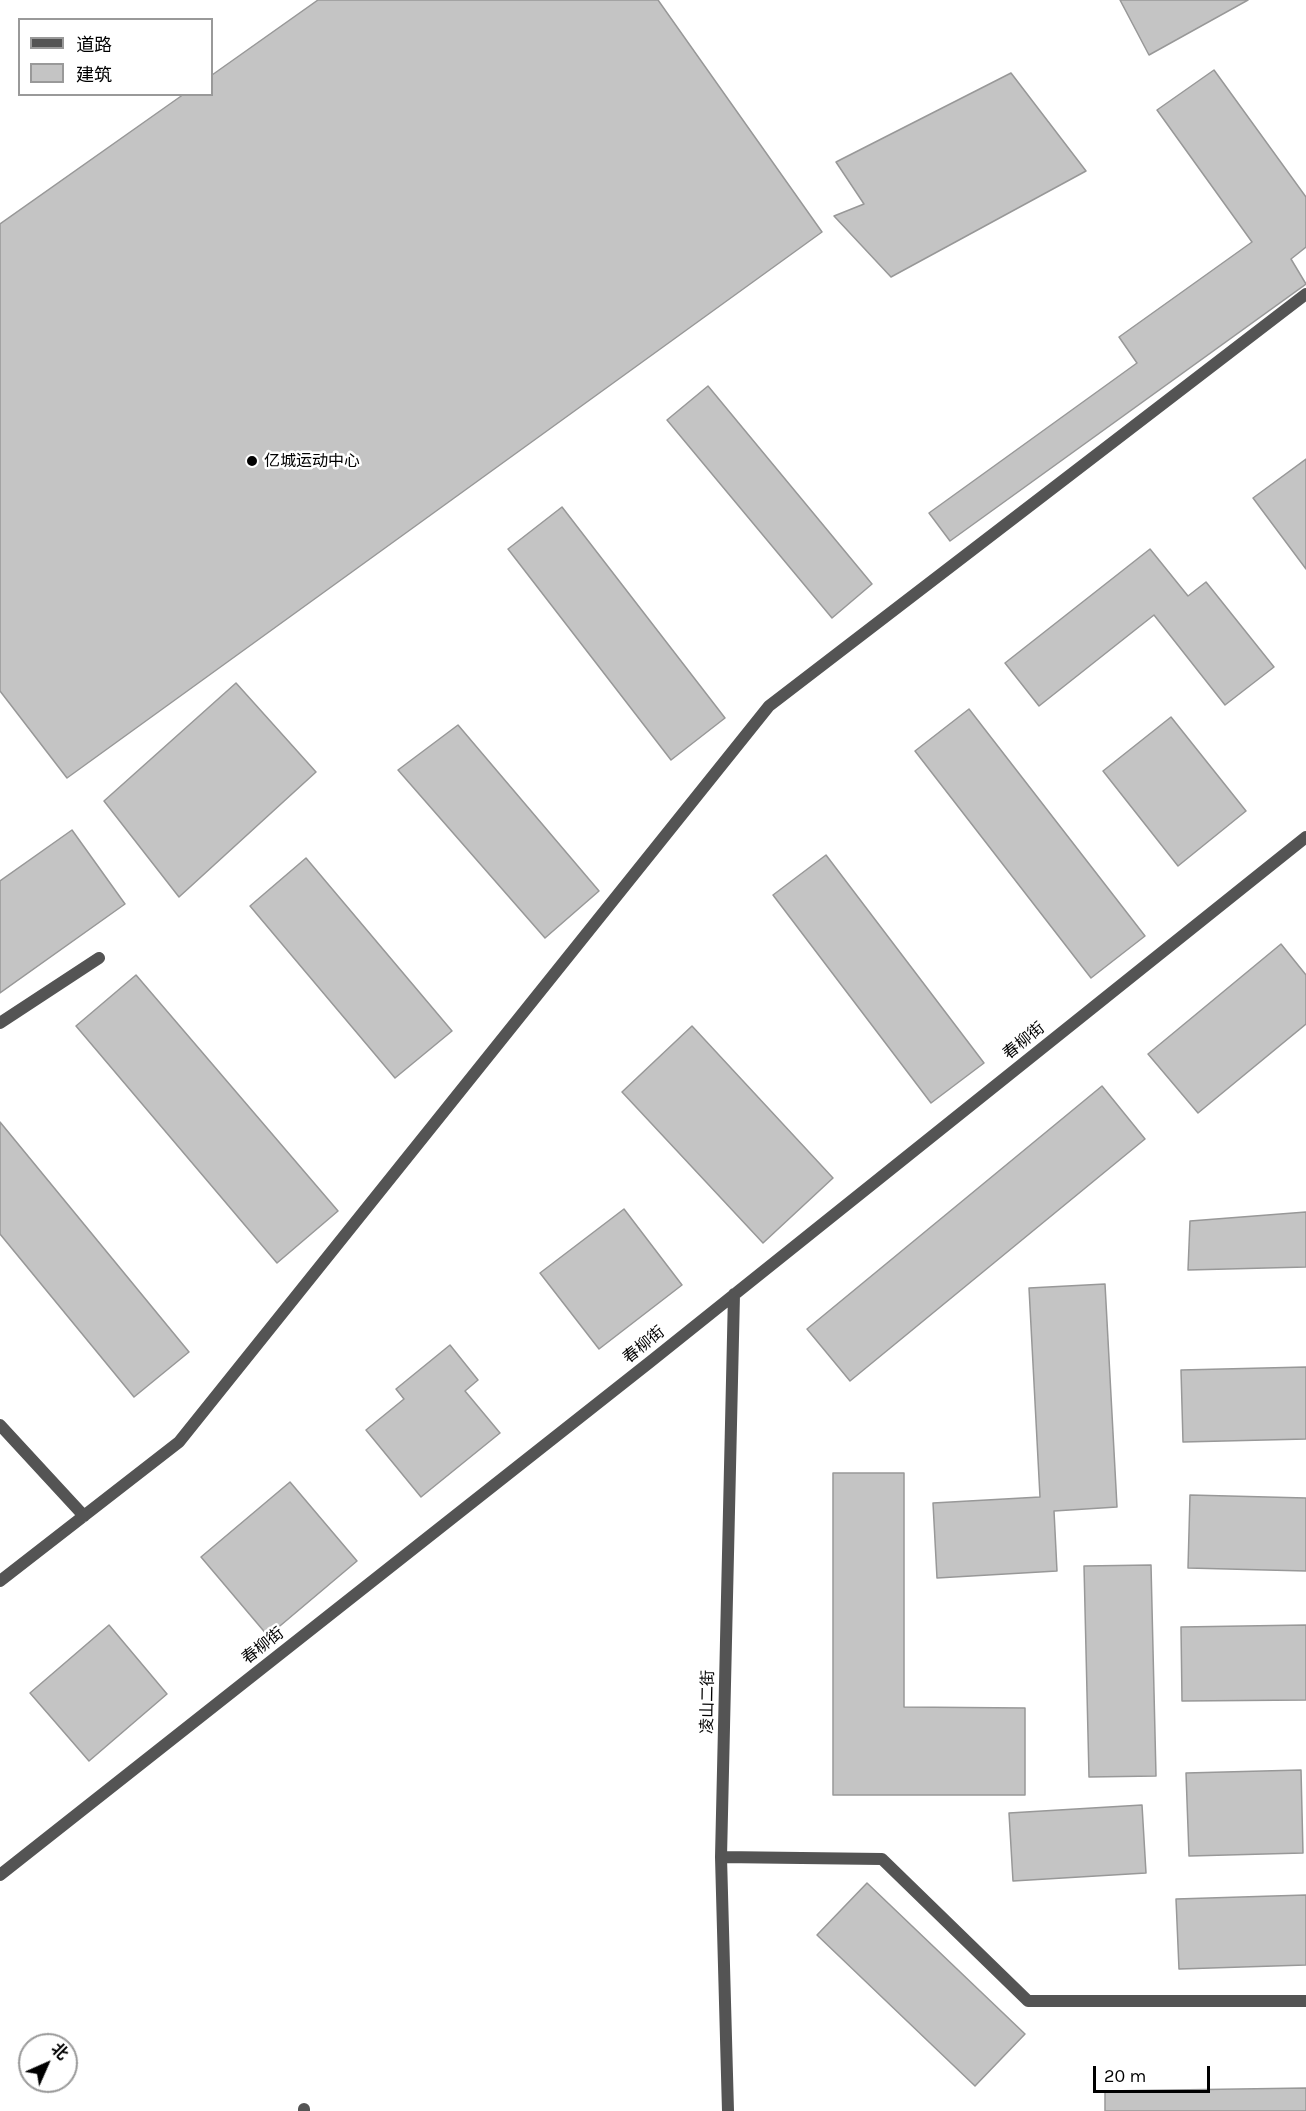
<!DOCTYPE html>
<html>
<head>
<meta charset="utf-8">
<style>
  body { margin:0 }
  #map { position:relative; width:1306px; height:2111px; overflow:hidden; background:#fff; font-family:Karla,"Noto Sans SC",sans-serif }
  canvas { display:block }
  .legend { position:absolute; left:18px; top:18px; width:195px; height:78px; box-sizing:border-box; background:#fff; border:2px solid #999; margin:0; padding:8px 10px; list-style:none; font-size:18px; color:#000 }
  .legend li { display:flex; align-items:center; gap:12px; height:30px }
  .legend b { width:30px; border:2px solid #999 }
  .north { position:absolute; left:18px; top:2033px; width:60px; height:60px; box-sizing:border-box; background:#fff; border:2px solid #999; border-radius:50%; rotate:45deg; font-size:16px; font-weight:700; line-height:24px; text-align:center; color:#000 }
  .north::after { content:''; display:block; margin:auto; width:21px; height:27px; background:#000; clip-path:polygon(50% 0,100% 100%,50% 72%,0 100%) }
  .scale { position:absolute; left:1093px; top:2066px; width:117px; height:27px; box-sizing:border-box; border:3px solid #000; border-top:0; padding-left:8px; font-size:18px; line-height:21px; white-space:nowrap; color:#000; -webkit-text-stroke:4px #fff; paint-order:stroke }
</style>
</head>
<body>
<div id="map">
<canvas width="1306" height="2111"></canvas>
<ul class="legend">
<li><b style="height:8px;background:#545454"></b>道路</li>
<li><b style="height:16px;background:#c4c4c4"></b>建筑</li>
</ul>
<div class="north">北</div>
<div class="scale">20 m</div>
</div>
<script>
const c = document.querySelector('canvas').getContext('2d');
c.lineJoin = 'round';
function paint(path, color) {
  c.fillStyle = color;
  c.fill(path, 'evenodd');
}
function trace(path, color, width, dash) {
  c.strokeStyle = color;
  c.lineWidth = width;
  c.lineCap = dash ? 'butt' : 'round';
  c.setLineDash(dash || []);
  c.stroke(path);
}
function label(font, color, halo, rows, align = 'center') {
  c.font = font + ' Karla,"Noto Sans SC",sans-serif';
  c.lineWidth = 5;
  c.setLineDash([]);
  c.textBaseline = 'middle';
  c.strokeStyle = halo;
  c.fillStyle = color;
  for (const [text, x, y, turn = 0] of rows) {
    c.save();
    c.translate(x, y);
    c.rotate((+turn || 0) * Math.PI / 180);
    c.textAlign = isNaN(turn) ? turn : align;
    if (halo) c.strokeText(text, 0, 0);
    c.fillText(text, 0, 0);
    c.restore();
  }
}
const building = new Path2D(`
  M 318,0 L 658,0 L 822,232 L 67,778 L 0,691 L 0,224 L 184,94 L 212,94 L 212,75 Z
  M 1120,0 L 1248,0 L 1149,55 Z
  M 1214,70 L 1306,197 L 1306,247 L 1291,259 L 1306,284 L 950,541 L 929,513 L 1137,363 L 1119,337 L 1252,242 L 1157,110 Z
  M 1011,73 L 1086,171 L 891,277 L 834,216 L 864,204 L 836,162 Z
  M 708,386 L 872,584 L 832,618 L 667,420 Z
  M 1306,459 L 1306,569 L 1253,498 Z
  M 562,507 L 725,718 L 671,760 L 508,549 Z
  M 1150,549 L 1188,596 L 1206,582 L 1274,667 L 1225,705 L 1154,615 L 1039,706 L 1005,663 Z
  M 236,683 L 316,772 L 179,897 L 104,801 Z
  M 969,709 L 1145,936 L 1091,978 L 915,751 Z
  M 1171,717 L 1246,811 L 1178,866 L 1103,771 Z
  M 458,725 L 599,891 L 545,938 L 398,770 Z
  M 72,830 L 125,904 L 0,993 L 0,881 Z
  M 826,855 L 984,1063 L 931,1103 L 773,895 Z
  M 306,858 L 452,1031 L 395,1078 L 250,906 Z
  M 1281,944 L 1306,975 L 1306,1024 L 1198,1113 L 1148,1054 Z
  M 136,975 L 338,1211 L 277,1263 L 76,1026 Z
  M 692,1026 L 833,1178 L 763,1243 L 622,1092 Z
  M 1102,1086 L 1145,1139 L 850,1381 L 807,1329 Z
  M 0,1122 L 189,1352 L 134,1397 L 0,1234 Z
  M 624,1209 L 682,1285 L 599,1349 L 540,1273 Z
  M 1306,1212 L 1306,1267 L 1188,1270 L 1190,1221 Z
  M 1105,1284 L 1117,1507 L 1054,1511 L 1057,1571 L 937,1578 L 933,1503 L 1040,1497 L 1029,1288 Z
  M 450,1345 L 478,1380 L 465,1391 L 500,1433 L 421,1497 L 366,1430 L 404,1399 L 396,1389 Z
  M 1306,1367 L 1306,1439 L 1183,1442 L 1181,1370 Z
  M 833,1473 L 904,1473 L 904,1707 L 1025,1708 L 1025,1795 L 833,1795 Z
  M 290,1482 L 357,1561 L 268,1636 L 201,1557 Z
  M 1190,1495 L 1306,1498 L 1306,1571 L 1188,1568 Z
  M 1151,1565 L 1156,1776 L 1089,1777 L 1084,1566 Z
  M 109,1625 L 167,1694 L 89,1761 L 30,1693 Z
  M 1306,1625 L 1306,1700 L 1182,1701 L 1181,1627 Z
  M 1301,1770 L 1303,1853 L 1189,1856 L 1186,1773 Z
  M 1142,1805 L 1146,1873 L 1013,1881 L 1009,1813 Z
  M 867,1883 L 1025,2034 L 975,2086 L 817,1935 Z
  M 1306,1895 L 1306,1965 L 1179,1969 L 1176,1899 Z
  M 1306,2088 L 1306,2111 L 1105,2111 L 1105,2091 Z`);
paint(building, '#c4c4c4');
trace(building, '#989898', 1.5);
trace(new Path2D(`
  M 0,1023 L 99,958
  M 0,1425 L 84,1516
  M 0,1581 L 179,1442 L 769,706 L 1306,294
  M 721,1857 L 882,1859 L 1028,2001 L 1306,2001
  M 0,1875 L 650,1362 L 1306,837
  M 304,2109 L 304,2111
  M 728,2111 L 721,1857 L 734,1294`), '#545454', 12);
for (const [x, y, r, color] of [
  [252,461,6,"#000"]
]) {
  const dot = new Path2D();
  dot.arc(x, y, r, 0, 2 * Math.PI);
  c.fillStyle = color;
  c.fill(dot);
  trace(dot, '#fff', 2);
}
label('16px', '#000', '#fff', [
  ["亿城运动中心",264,461]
], 'left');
label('16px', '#000', '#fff', [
  ["春柳街",1024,1041,-39],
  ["春柳街",644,1345,-39],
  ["春柳街",263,1646,-38],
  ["凌山二街",708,1702,-89]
]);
</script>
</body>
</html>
